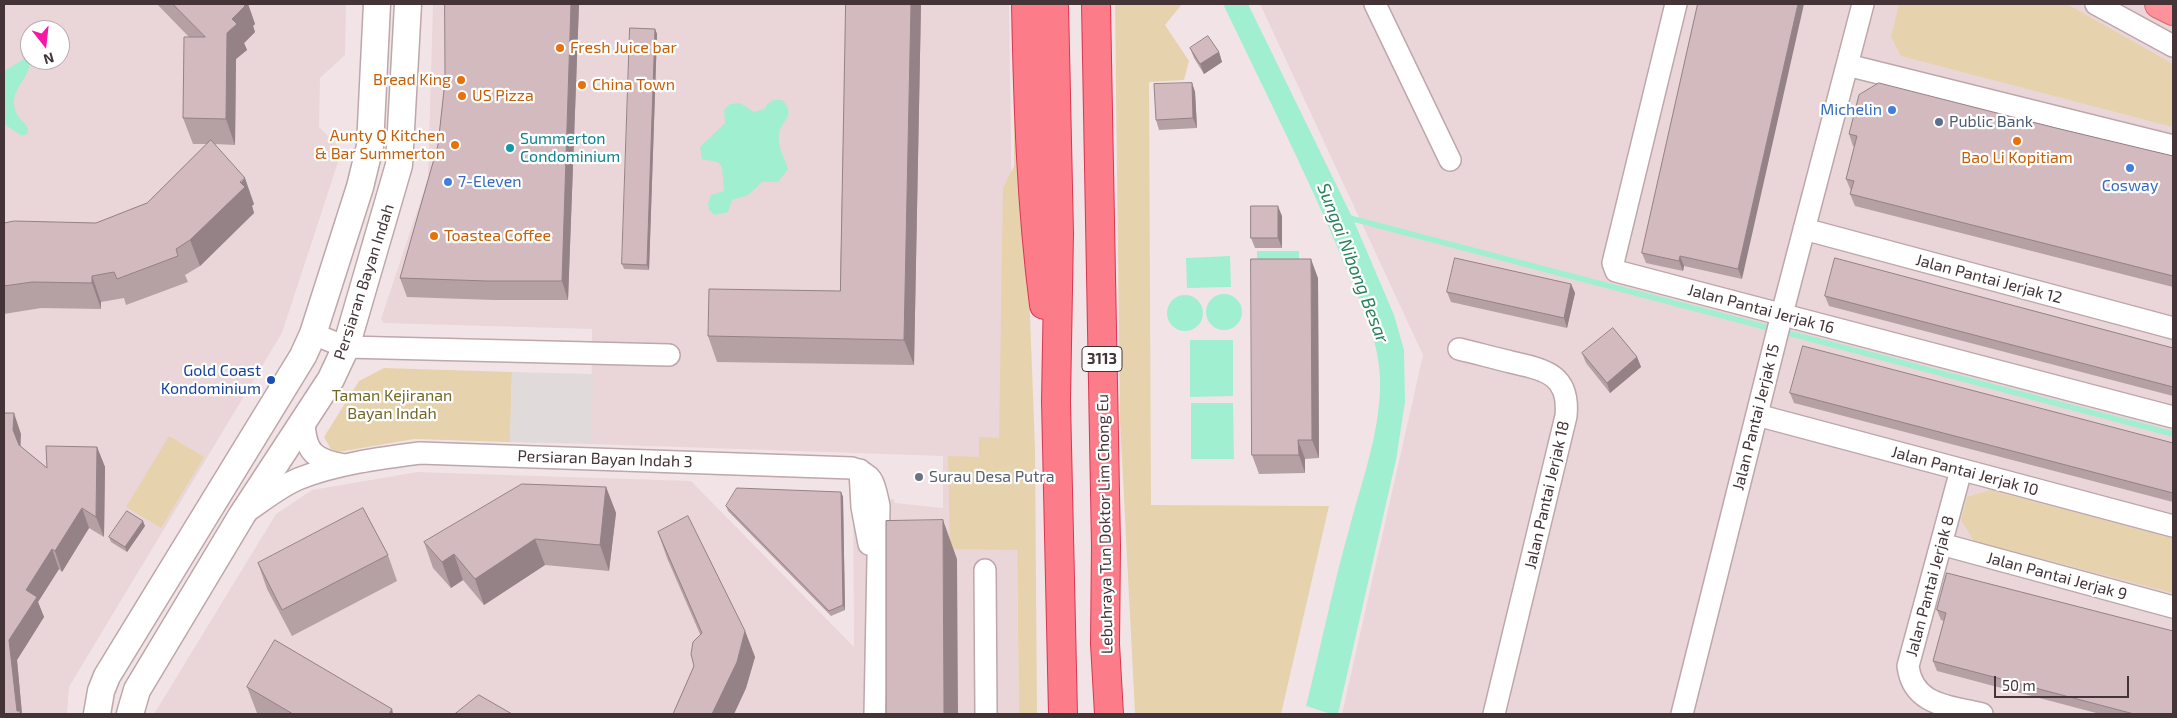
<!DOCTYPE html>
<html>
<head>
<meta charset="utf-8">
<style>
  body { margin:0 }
  #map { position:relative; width:2177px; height:718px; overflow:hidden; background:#f2e4e6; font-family:"Exo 2",sans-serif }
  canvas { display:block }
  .frame { position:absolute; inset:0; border:5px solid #443437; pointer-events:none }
  .north { position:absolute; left:20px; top:20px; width:50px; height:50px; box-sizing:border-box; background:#fff; border:1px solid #b4aeaf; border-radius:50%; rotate:164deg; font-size:14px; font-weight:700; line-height:20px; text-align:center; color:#443437 }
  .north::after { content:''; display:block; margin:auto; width:18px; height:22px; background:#f716a6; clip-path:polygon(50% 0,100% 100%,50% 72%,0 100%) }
  .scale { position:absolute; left:1994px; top:676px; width:135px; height:22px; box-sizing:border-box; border:2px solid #443437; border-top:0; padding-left:6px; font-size:15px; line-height:18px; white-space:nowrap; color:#443437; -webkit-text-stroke:4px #fff; paint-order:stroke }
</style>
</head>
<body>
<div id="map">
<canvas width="2177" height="718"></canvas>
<div class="frame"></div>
<div class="north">N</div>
<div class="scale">50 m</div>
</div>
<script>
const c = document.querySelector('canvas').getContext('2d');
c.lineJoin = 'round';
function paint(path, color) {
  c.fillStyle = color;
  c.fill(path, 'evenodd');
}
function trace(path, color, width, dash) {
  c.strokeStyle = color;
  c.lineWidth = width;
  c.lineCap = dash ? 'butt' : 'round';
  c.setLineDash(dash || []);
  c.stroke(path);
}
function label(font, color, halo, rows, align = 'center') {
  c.font = font + ' "Exo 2",sans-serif';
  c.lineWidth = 4.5;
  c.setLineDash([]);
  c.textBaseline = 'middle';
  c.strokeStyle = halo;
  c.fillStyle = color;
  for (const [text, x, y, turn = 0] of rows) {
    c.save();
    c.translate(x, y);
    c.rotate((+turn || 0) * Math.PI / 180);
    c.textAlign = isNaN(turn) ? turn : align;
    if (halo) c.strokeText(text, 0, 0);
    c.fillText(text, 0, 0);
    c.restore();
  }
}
paint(new Path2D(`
  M 4,4 L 346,4 L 345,55 L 320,78 L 319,127 L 342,150 L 282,333 L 69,687 L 67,714 L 4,714 ZM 30,30 L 60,30 L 60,60 L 30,60 Z
  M 433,4 L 1009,4 L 1019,714 L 154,714 L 276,514 L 312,490 L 417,472 L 691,481 L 854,647 L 853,498 L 894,499 L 895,503 L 943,508 L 943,456 L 591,444 L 592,329 L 384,323 L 381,319 L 428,178 Z
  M 1260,4 L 2173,4 L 2173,714 L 1342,714 L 1423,355 Z`), '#ead6d8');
paint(new Path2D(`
  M 1115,4 L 1182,4 L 1165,25 L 1189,61 L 1184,80 L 1149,82 L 1151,505 L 1329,506 L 1281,714 L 1135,714 L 1120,420 Z
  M 1899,4 L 2067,4 L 2173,64 L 2173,127 L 1901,56 L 1891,37 Z
  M 1014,66 L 1030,316 L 1035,448 L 1037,714 L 1019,714 L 1017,550 L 950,549 L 948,456 L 979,457 L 979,437 L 999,438 L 1003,188 L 1014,166 Z
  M 384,368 L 512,372 L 510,442 L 414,439 L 333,453 L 324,437 L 359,381 Z
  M 169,436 L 204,457 L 161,528 L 126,507 Z
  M 1990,490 L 2173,538 L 2173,593 L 1974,541 L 1961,520 L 1967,497 Z`), '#e6d3ad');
paint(new Path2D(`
  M 512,372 L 593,374 L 591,444 L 510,442 Z`), '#e0dadb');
paint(new Path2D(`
  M 1223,4 L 1248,4 L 1353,219 L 1394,315 L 1404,350 L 1405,402 L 1396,460 L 1338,714 L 1331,714 L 1306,706 C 1321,646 1333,585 1350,526 C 1363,477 1381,430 1380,379 C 1379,337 1358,298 1343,260 C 1306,173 1264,89 1223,4 Z
  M 24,59 L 29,63 C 31,79 4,92 18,116 C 21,121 26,123 28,129 L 28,133 L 22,136 L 4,124 L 4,71 Z
  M 774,100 L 782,100 C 798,116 780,120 779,135 C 777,148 785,157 788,169 L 778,182 L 762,182 L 748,195 L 732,200 L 728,212 L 715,215 L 709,210 L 708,204 L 711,195 L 724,191 L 722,167 L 718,162 L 702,159 L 700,147 L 725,123 L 724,110 L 730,104 L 740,103 L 754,112 L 765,109 L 767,104 Z
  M 1257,251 L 1299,251 L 1299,276 L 1257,277 Z
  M 1230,256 L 1231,287 L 1187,288 L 1186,258 Z
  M1206 312a18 18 0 1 1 36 0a18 18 0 1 1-36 0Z
  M1167 313a18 18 0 1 1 36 0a18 18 0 1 1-36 0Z
  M 1190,340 L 1233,340 L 1233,396 L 1190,397 Z
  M 1191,403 L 1233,403 L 1234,459 L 1191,459 Z`), '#a0efd1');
trace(new Path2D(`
  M 1346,217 L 2173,434`), '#a0efd1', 5.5);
const minor = new Path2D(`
  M 1375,4 L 1450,160
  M 1676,4 L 1613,263 L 1616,271 L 2173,417
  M 2096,4 L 2173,46
  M 1847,65 L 2173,146
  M 1804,229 L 2173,328
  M 313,334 L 346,347 L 669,355
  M 1459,349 C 1476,353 1494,358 1511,362 C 1545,370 1570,374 1566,416 L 1494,714
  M 1757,415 L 2173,526
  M 304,421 C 305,453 315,460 345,465
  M 860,470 L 862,507 L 869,544
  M 1961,470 L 1908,666 C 1913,706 1950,706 1982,714
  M 246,512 C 263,501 279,487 298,479 C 335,464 381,458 420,453 L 852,468 C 875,475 874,484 879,506 L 875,714
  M 1941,544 L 2173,607
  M 985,570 L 986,714
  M 1682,714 L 1782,314 L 1863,4`);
const tertiary = new Path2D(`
  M 97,714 L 101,691 L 107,676 L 303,356 L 313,334 L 360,187 L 370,146 L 377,4
  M 130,714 L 137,690 L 242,515 L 331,379 L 346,347 L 399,165 L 408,4`);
const primary = new Path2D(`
  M 2159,4 L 2173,11`);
const trunk = new Path2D(`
  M 1026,4 C 1028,105 1031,204 1044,305
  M 1054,4 L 1059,233 L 1056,401 L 1063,714
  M 1096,4 L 1106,546 L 1105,644 L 1109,714`);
trace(minor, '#bda7aa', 24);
trace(tertiary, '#bda7aa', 29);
trace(primary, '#e2636e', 30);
trace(trunk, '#db3550', 30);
trace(minor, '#fff', 21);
trace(tertiary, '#fff', 26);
trace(primary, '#fd929b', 28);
trace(trunk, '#fc7c8a', 28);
paint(new Path2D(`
  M 157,4 L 248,4 L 255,24 L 253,26 L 255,32 L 244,43 L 247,50 L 236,59 L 235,145 L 215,144 L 254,204 L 252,206 L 254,213 L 200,266 L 185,275 L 188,282 L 126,305 L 124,298 L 101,302 L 101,309 L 41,308 L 4,314 L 4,223 L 96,223 L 147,203 L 207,144 L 193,144 L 183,118 L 189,37 Z
  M 445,4 L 579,4 L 568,300 L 494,300 L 407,297 L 400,278 L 438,145 L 445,81 Z
  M 846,4 L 921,4 L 914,365 L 717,362 L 708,336 L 840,291 Z
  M 1698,4 L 1742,279 L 1684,266 L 1683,271 L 1646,263 L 1642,253 Z
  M 655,29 L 657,34 L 649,270 L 624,269 L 622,264 Z
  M 1190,48 L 1219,52 L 1222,62 L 1204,74 L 1194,58 Z
  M 1192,83 L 1195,92 L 1197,128 L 1159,130 L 1156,120 Z
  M 2056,128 L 2173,156 L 2173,287 L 1855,206 L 1850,194 L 1851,191 L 1846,179 L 1855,147 L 1853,146 L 1849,134 Z
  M 1282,216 L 1282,248 L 1255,248 L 1251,238 Z
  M 1318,278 L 1319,458 L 1305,459 L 1305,473 L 1259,474 L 1252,455 Z
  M 1571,284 L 1575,293 L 1567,328 L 1451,302 L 1447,292 Z
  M 1825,296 L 2173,348 L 2173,396 L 1829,306 Z
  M 1582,353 L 1637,357 L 1641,367 L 1610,393 L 1586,363 Z
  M 1790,393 L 2173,443 L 2173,502 L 1794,403 Z
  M 21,434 L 21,447 L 47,468 L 97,447 L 105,467 L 104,537 L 89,528 L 62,572 L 59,569 L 38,602 L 44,617 L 17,660 L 22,714 L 4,714 Z
  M 606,487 L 616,513 L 609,571 L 545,565 L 484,605 L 463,580 L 451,588 L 433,568 L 424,542 Z
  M 841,492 L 843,497 L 845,610 L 831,616 L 728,511 L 726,506 Z
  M 145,526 L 127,552 L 111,542 L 109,537 Z
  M 658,532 L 745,631 L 755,657 L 746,688 L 734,714 L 673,714 L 694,666 L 700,634 L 667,558 Z
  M 388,555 L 397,581 L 292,636 L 267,589 L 258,563 Z
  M 1947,573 L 2173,714 L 2100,714 L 1937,671 L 1933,661 L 1944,621 L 1941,620 L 1937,610 Z
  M 247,687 L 392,709 L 393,714 L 259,714 L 257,713 Z`), '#b5a0a4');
paint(new Path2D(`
  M 242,4 L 248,4 L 255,24 L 253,26 L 255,32 L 244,43 L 247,50 L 236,59 L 235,145 L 226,119 L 227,33 L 232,19 Z
  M 571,4 L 579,4 L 568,300 L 562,281 Z
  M 911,4 L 921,4 L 914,365 L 904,340 Z
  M 1798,4 L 1804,4 L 1742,279 L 1738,269 Z
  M 655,29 L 657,34 L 649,270 L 647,265 Z
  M 1219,52 L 1222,62 L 1204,74 L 1200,64 Z
  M 1192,83 L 1195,92 L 1197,128 L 1193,118 Z
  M 245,178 L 254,204 L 252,206 L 254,213 L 200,266 L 190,240 Z
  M 1278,206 L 1282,216 L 1282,248 L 1278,238 Z
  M 1680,256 L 1684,266 L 1683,271 L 1679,261 Z
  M 1311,259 L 1318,278 L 1319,458 L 1312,440 Z
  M 92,276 L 101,302 L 101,309 L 92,283 Z
  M 1571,284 L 1575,293 L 1567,328 L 1564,318 Z
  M 1637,357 L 1641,367 L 1610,393 L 1607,383 Z
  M 14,413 L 21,434 L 20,450 L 13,430 Z
  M 1298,440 L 1305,459 L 1305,473 L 1299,455 Z
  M 97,447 L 105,467 L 104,537 L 96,517 Z
  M 606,487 L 616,513 L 609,571 L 600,545 Z
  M 841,492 L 843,497 L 845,610 L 843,605 Z
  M 82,508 L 89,528 L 62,572 L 55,551 Z
  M 943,520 L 957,559 L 958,714 L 944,714 Z
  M 143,521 L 145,526 L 127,552 L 125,547 Z
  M 535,539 L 545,565 L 484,605 L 475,579 Z
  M 52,549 L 59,569 L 38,602 L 44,617 L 17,660 L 22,714 L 18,714 L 17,711 L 9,640 L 26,590 Z
  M 454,554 L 463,580 L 451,588 L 442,562 Z
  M 745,631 L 755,657 L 746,688 L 734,714 L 712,714 Z
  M 392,709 L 393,714 L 389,714 Z`), '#948286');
const building = new Path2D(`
  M 173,4 L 243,4 L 245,6 L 232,19 L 237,24 L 227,33 L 226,119 L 183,118 L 184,37 L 205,37 Z
  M 445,4 L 571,4 L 562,281 L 487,281 L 400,278 L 438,145 L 445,81 Z
  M 846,4 L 911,4 L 904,340 L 708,336 L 709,289 L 840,291 Z
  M 1698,4 L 1798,4 L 1738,269 L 1680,256 L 1679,261 L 1642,253 Z
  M 630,28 L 655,29 L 647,265 L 622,264 Z
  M 1208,36 L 1219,52 L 1200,64 L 1190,48 Z
  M 1192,83 L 1193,118 L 1156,120 L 1154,84 Z
  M 1879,83 L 2056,128 L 2173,156 L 2173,276 L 1850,194 L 1854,181 L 1846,179 L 1857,136 L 1849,134 L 1859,95 Z
  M 211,140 L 245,178 L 240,182 L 245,187 L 190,240 L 176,249 L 178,256 L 117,279 L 114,272 L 92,276 L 92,283 L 32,282 L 4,286 L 4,223 L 14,221 L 96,223 L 147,203 Z
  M 1251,206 L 1278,206 L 1278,238 L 1251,238 Z
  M 1455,258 L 1571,284 L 1564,318 L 1447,292 Z
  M 1835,258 L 2173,348 L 2173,387 L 1825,296 Z
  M 1251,259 L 1311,259 L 1312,440 L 1298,440 L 1299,455 L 1252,455 Z
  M 1613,328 L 1637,357 L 1607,383 L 1582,353 Z
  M 1803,346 L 2173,443 L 2173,493 L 1790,393 Z
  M 4,413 L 14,413 L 13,430 L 19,445 L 47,468 L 46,446 L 97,447 L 96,517 L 82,508 L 55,551 L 52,549 L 26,590 L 37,597 L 9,640 L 17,711 L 20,711 L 20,714 L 4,714 Z
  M 522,484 L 606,487 L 600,545 L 535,539 L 475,579 L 454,554 L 442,562 L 424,542 Z
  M 737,488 L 841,492 L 843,605 L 829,611 L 726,506 Z
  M 363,508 L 388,555 L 282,610 L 258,563 Z
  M 127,511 L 143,521 L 125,547 L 109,537 Z
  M 688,516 L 745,631 L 737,662 L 712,714 L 673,714 L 694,666 L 691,654 L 693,642 L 702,633 L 658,532 Z
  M 943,520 L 944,714 L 886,714 L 886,521 Z
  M 1947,573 L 2173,631 L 2173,714 L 2134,714 L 1933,661 L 1946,613 L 1937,610 Z
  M 275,640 L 392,709 L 389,714 L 293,714 L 247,687 Z
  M 479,695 L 512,714 L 455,714 Z`);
paint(building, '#d3babf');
trace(building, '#948286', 1);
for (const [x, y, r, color] of [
  [560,48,5,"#e8710a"],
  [461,80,5,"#e8710a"],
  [582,85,5,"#e8710a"],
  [462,96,5,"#e8710a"],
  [1892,110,5,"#3f7fe0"],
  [1939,122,5,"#5c6f8a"],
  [2017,141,5,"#e8710a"],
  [455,145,5,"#e8710a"],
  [510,148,5,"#0f9aa8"],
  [2130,168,5,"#3f7fe0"],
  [448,182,5,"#3f7fe0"],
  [434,236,5,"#e8710a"],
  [271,380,5,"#1a4fb4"],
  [919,477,5,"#6b7280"]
]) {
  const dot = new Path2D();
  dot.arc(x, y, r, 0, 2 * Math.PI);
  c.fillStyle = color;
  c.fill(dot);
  trace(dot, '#fff', 2);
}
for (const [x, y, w] of [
  [1102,359,40]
]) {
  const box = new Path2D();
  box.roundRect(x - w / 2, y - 12.5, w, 25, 4);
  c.fillStyle = '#fff';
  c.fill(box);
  trace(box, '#443437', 1);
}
label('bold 15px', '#443437', null, [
  ["3113",1102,359]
]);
label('16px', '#c56008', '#fff', [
  ["Fresh Juice bar",570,48],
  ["Bread King",451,80,"right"],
  ["China Town",592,85],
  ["US Pizza",472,96],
  ["Aunty Q Kitchen",445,136,"right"],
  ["& Bar Summerton",445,154,"right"],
  ["Bao Li Kopitiam",2017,158,"center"],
  ["Toastea Coffee",444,236]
], 'left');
label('16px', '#366cbe', '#fff', [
  ["Michelin",1882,110],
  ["7-Eleven",458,182,"left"],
  ["Cosway",2130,186,"center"]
], 'right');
label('16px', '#4e5e75', '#fff', [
  ["Public Bank",1949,122]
], 'left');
label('16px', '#0d838f', '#fff', [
  ["Summerton",520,139],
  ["Condominium",520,157]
], 'left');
label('16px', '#443437', '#fff', [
  ["Jalan Pantai Jerjak 12",1989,279,15],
  ["Persiaran Bayan Indah",364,282,-72],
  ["Jalan Pantai Jerjak 16",1761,309,15],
  ["Jalan Pantai Jerjak 15",1756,417,-76],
  ["Persiaran Bayan Indah 3",605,459,2],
  ["Jalan Pantai Jerjak 10",1965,471,15],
  ["Jalan Pantai Jerjak 18",1547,495,-77],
  ["Lebuhraya Tun Doktor Lim Chong Eu",1105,524,-91],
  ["Jalan Pantai Jerjak 9",2057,576,15],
  ["Jalan Pantai Jerjak 8",1930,586,-75]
]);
label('16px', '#164399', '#fff', [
  ["Gold Coast",261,371],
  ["Kondominium",261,389]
], 'right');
label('16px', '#746829', '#fff', [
  ["Taman Kejiranan",392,396],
  ["Bayan Indah",392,414]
]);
label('16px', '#5b616d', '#fff', [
  ["Surau Desa Putra",929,477]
], 'left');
label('italic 18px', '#267f5e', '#fff', [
  ["Sungai Nibong Besar",1353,263,69]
]);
</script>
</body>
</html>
